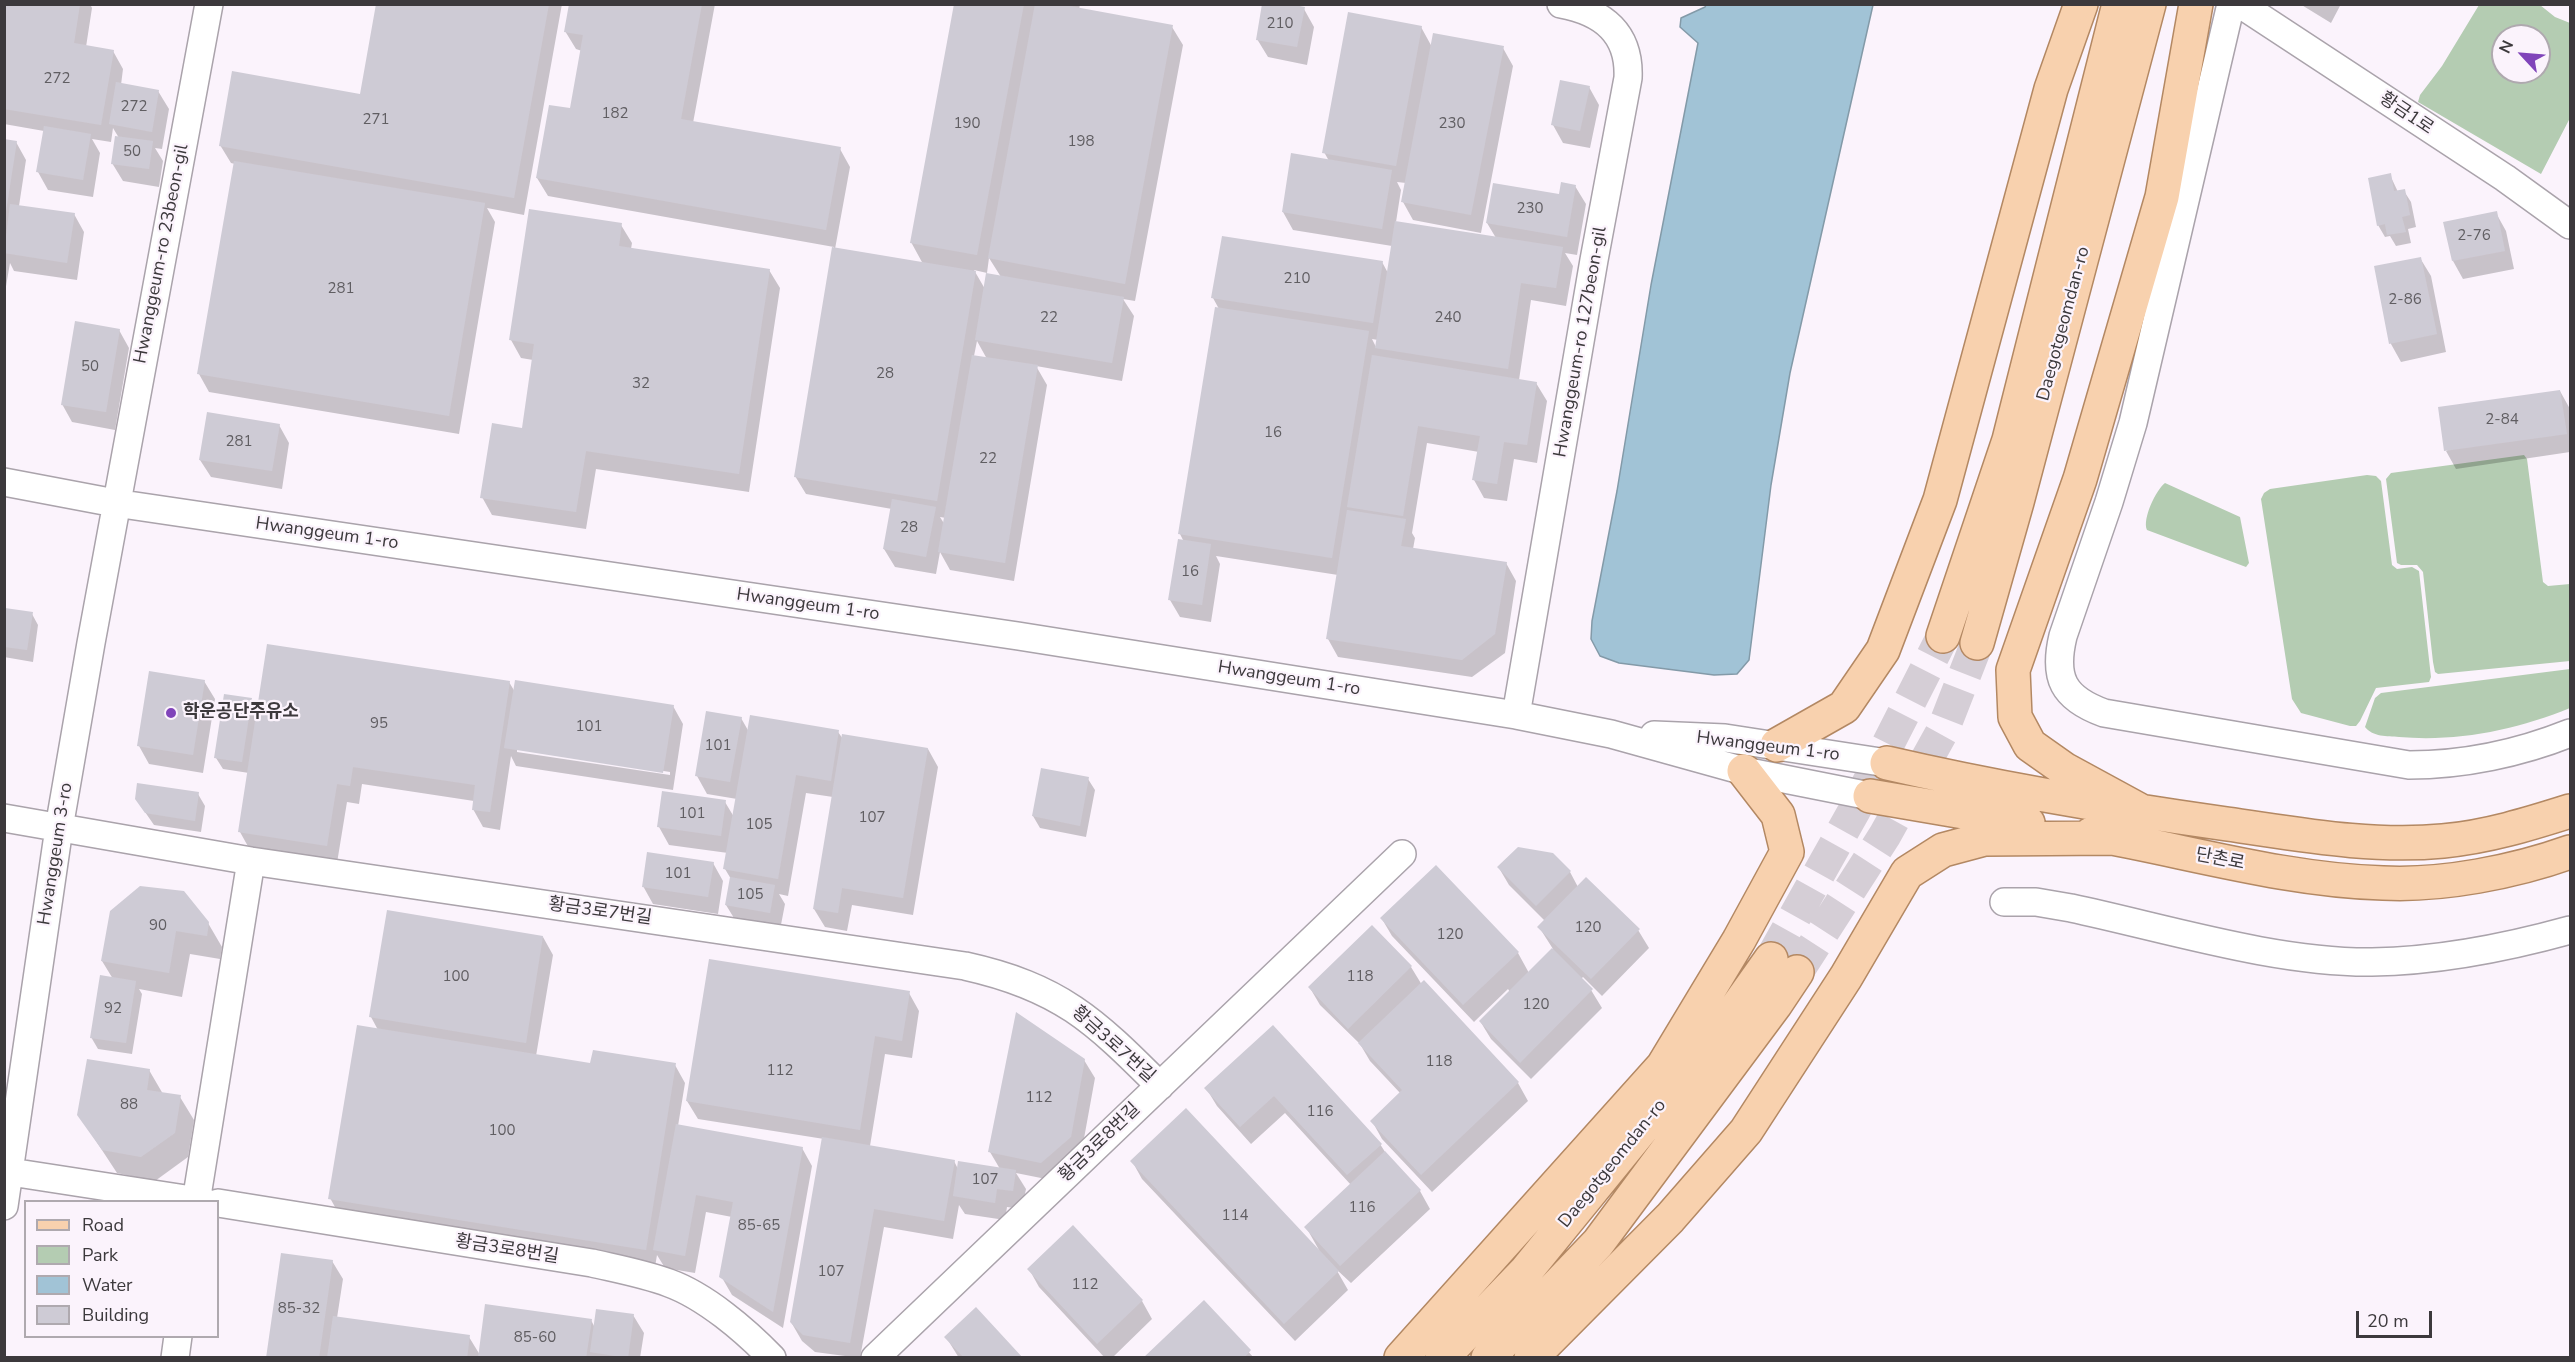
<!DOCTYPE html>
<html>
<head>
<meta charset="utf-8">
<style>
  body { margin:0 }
  #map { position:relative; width:2575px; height:1362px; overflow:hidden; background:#fbf3fc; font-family:"Nunito Sans",sans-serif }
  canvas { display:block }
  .frame { position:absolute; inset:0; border:6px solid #3c393c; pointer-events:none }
  .legend { position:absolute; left:24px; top:1200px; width:195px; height:138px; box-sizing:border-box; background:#fbf3fc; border:2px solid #afa9af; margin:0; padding:8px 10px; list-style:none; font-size:18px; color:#3c393c }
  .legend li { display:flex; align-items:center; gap:12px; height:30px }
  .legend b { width:30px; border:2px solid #afa9af }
  .north { position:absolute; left:2491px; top:24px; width:60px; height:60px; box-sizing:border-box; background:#fbf3fc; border:2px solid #afa9af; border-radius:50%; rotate:296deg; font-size:16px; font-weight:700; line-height:24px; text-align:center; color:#3c393c }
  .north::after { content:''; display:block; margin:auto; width:21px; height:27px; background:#8044ba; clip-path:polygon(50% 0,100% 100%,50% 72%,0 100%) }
  .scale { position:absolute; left:2356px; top:1311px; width:76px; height:27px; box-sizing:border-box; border:3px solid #3c393c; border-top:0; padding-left:8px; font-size:18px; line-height:21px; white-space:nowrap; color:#3c393c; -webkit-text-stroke:4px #fbf3fc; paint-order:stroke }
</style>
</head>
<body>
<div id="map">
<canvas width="2575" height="1362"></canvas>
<div class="frame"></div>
<ul class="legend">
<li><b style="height:8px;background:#f8d1ae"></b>Road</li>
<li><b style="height:16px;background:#b4ccb2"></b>Park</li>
<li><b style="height:16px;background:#a1c3d6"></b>Water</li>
<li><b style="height:16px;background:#cecbd5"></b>Building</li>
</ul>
<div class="north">N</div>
<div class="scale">20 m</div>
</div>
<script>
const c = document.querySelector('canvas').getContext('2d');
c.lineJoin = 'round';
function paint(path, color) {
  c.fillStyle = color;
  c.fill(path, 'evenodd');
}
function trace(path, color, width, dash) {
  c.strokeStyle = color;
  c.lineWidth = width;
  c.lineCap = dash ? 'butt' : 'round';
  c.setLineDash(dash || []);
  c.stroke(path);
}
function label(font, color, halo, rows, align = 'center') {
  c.font = font + ' "Nunito Sans","Noto Sans KR",sans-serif';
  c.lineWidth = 4.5;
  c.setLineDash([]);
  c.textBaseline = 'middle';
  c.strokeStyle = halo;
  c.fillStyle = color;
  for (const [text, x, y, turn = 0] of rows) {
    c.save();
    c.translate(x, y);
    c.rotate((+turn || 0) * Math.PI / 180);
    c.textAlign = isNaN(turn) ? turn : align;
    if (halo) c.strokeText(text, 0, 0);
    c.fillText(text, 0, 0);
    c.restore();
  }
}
paint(new Path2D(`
  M 2479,5 L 2540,5 L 2555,17 L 2570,23 L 2570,118 L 2541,174 L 2418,102 L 2420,95 L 2442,66 ZM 2503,36 L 2539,36 L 2539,72 L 2503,72 Z
  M 2524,455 L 2527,459 L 2543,582 L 2548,586 L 2570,584 L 2570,661 L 2438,674 L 2435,672 L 2433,662 L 2423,572 L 2417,565 L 2401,565 L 2397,563 L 2386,479 L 2391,473 Z
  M 2367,475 L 2376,476 L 2381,481 L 2392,565 L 2397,569 L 2412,567 L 2419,571 L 2431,677 L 2429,682 L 2376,688 L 2360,721 L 2356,726 L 2350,726 L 2301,713 L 2292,699 L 2261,499 L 2264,493 L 2270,489 Z
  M 2165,483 L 2240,517 L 2249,563 L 2246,567 L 2147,530 C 2142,519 2156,490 2165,483 Z
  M 2570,669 L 2570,708 C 2516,730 2458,742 2399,737 C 2387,736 2373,737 2365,727 L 2375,698 L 2381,693 Z`), '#b4ccb2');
const water = new Path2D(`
  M 1706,5 L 1873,5 L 1790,373 L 1771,485 L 1749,660 L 1737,674 L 1714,675 L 1619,663 L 1600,656 L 1591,639 L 1592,621 L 1617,491 L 1651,285 L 1698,43 L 1680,27 L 1681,18 L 1705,7 Z`);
paint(water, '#a1c3d6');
trace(water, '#839aa8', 1.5);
paint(new Path2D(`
  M 4,4 L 90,4 L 92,8 L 86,47 L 113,51 L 123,69 L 121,85 L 158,91 L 169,109 L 162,149 L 155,148 L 163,161 L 159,187 L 123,181 L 112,163 L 119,138 L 113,128 L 111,142 L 92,139 L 100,153 L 93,197 L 48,190 L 38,172 L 44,131 L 4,124 Z
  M 377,4 L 562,4 L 524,215 L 487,208 L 495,222 L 459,434 L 209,392 L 199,374 L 235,164 L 231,163 L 220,145 L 361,96 Z
  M 570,4 L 715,4 L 693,123 L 840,149 L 850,167 L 835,249 L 923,264 L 911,242 L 956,4 L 1080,4 L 1079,10 L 1172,27 L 1183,45 L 1135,301 L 1123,299 L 1134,316 L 1122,381 L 1036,366 L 1047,385 L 1014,581 L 950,570 L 940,552 L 936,574 L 895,567 L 884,549 L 892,509 L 806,494 L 795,476 L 834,247 L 548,196 L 537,178 L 571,110 L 582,51 L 576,49 L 565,31 ZM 989,258 L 1001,277 L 985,289 L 974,270 L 987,273 ZM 977,341 L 987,359 L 974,356 ZM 940,517 L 946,518 L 945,525 Z
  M 2300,4 L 2341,4 L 2331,23 Z
  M 1304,9 L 1314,27 L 1307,65 L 1268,57 L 1257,39 Z
  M 1421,27 L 1432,47 L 1503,48 L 1513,66 L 1481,233 L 1413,220 L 1403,202 L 1406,183 L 1397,182 L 1401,190 L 1396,222 L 1496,238 L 1487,223 L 1560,196 L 1575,186 L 1586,204 L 1577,255 L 1565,253 L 1573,266 L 1566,306 L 1531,300 L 1519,380 L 1536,383 L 1547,401 L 1537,463 L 1514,459 L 1507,501 L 1484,498 L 1474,480 L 1479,452 L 1427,443 L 1412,533 L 1415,538 L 1413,549 L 1506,563 L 1516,581 L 1505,653 L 1472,677 L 1338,657 L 1328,639 L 1338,575 L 1216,556 L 1220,564 L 1211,622 L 1180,617 L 1170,600 L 1184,542 L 1180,534 L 1219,309 L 1213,298 L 1382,262 L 1388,273 L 1392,246 L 1293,230 L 1283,212 L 1329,161 L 1324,152 ZM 1372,339 L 1378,340 L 1376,347 Z
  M 1589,87 L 1599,105 L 1590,148 L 1563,143 L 1553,125 Z
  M 4,140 L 16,142 L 26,160 L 19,206 L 74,214 L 84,232 L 77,280 L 14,271 L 10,263 L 4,298 Z
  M 2390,175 L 2398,192 L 2404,191 L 2411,202 L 2416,227 L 2408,229 L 2411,243 L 2396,246 L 2390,236 L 2385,237 L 2378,225 Z
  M 2496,213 L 2506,231 L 2514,269 L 2463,279 L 2453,261 L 2445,223 Z
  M 621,225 L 632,243 L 631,249 L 769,270 L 780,288 L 749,492 L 596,469 L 586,529 L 492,515 L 482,497 L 523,429 L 533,360 L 521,358 L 511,340 Z
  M 2420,258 L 2431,276 L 2446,352 L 2401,362 L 2391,344 L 2375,268 Z
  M 119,330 L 129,348 L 115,430 L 72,422 L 62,404 Z
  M 2560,391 L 2570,409 L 2570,452 L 2456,469 L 2446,451 Z
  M 279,425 L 289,443 L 282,489 L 211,477 L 200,460 Z
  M 4,609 L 32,614 L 38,625 L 33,662 L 4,657 Z
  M 204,681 L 215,699 L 203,773 L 149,764 L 139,746 Z
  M 509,682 L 515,692 L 673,706 L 683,724 L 673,790 L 516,766 L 511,756 L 500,830 L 483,827 L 473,809 L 474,801 L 362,784 L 359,804 L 347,802 L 337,863 L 250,850 L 240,832 L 249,773 L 223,769 L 216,758 L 252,700 L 258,711 ZM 517,748 L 670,772 L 670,775 L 517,752 Z
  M 741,718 L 749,732 L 838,732 L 843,739 L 928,749 L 938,767 L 913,915 L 852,905 L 847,931 L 825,927 L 814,909 L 833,797 L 806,793 L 788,896 L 779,894 L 785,904 L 780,930 L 737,923 L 726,905 L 731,879 L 725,869 L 728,853 L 669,845 L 659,827 L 725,802 L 734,817 L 737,799 L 707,794 L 697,776 Z
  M 1088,779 L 1095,790 L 1086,837 L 1040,828 L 1033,816 Z
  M 198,794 L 205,806 L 201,832 L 154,825 L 136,799 Z
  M 713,863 L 723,881 L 718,914 L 653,904 L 643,886 Z
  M 1499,868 L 1570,872 L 1578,887 L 1638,930 L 1649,948 L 1602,996 L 1583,977 L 1581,979 L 1591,990 L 1602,1008 L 1531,1079 L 1491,1039 L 1480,1021 L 1510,992 L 1508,989 L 1474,1022 L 1392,936 L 1382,919 L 1518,953 L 1529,973 L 1553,949 L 1539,927 L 1545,921 L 1509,885 Z
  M 111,912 L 208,923 L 222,947 L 220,959 L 190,954 L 182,997 L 139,989 L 142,994 L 132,1054 L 98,1049 L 91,1037 L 113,979 L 102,961 Z
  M 1372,927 L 1411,967 L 1422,985 L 1518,1083 L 1528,1101 L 1432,1192 L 1382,1139 L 1372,1121 L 1401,1094 L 1370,1061 L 1360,1044 L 1320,1005 L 1310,988 Z
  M 543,937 L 553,955 L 536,1056 L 592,1065 L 675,1065 L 685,1083 L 678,1126 L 802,1148 L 812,1166 L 783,1328 L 732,1295 L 721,1276 L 732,1217 L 706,1212 L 695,1273 L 665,1268 L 657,1255 L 655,1267 L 340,1216 L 330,1198 L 378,1030 L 371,1017 Z
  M 909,993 L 919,1011 L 912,1058 L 885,1054 L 870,1146 L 954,1161 L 958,1169 L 1000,1169 L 990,1152 L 1084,1060 L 1095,1078 L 1081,1155 L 1051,1180 L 1016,1173 L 1026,1189 L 1022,1209 L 1007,1207 L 1005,1220 L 965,1214 L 959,1205 L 953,1239 L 884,1227 L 860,1358 L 815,1352 L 802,1341 L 791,1322 L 824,1139 L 698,1119 L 687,1101 Z
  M 1273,1027 L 1380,1144 L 1387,1155 L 1420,1191 L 1430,1209 L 1351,1283 L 1336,1269 L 1348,1290 L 1295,1341 L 1142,1179 L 1132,1161 L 1319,1250 L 1306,1227 L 1351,1185 L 1285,1113 L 1251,1144 L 1217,1106 L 1206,1088 Z
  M 149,1070 L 163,1094 L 180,1097 L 194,1120 L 188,1157 L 155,1181 L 117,1173 L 79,1115 Z
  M 1073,1227 L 1142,1301 L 1152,1319 L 1112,1358 L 1105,1358 L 1039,1287 L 1029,1269 Z
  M 332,1261 L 343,1279 L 337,1318 L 469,1337 L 480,1355 L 591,1320 L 595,1328 L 633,1315 L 644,1333 L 640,1358 L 267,1358 Z
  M 1204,1302 L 1254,1358 L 1145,1358 Z
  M 946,1337 L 1021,1358 L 959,1358 Z`), '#0003');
paint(new Path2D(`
  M 4,4 L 80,4 L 74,43 L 114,50 L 101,125 L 4,109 Z
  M 376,4 L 549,4 L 514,198 L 219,146 L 232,71 L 360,94 Z
  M 569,4 L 702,4 L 681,119 L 841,147 L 826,230 L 536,178 L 549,105 L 570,108 L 583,35 L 564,32 Z
  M 954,4 L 1024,4 L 977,255 L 910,243 Z
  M 1035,4 L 1059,4 L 1173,25 L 1125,284 L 988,258 Z
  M 1262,4 L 1289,4 L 1305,7 L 1297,47 L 1256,40 Z
  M 1348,12 L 1422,26 L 1396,166 L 1322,153 Z
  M 1433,33 L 1504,46 L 1471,215 L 1401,202 Z
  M 1560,80 L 1590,86 L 1580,131 L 1551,125 Z
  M 116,82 L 159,90 L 152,132 L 109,124 Z
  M 44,126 L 91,134 L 83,180 L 36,172 Z
  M 115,136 L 153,141 L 149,169 L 111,164 Z
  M 4,139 L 17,141 L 6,211 L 4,211 Z
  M 1291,153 L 1392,170 L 1382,229 L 1282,212 Z
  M 234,161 L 485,203 L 449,416 L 197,374 Z
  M 2391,173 L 2394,191 L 2405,189 L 2410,215 L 2402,217 L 2406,232 L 2387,235 L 2385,224 L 2377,226 L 2368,178 Z
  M 1561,182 L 1576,185 L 1567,237 L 1486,223 L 1493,183 L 1559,194 Z
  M 10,204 L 75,213 L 67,263 L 4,253 Z
  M 529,209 L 622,223 L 619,246 L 770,269 L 739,474 L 586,451 L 576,512 L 480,498 L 492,423 L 522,428 L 534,344 L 509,340 Z
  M 2497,211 L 2505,251 L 2452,261 L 2443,222 Z
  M 1395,221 L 1563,247 L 1556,288 L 1521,283 L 1508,369 L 1375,348 Z
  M 1222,236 L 1383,261 L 1373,323 L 1211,298 Z
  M 832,247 L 976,271 L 937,501 L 794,477 Z
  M 2421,257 L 2437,334 L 2389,344 L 2374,266 Z
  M 986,273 L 1124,297 L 1112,363 L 975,340 Z
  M 1215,307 L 1369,331 L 1332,558 L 1178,534 Z
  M 75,321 L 120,329 L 106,412 L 61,405 Z
  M 972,355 L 1038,365 L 1005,563 L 938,552 Z
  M 1372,355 L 1537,382 L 1527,445 L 1504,442 L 1497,484 L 1472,480 L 1480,436 L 1418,426 L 1403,516 L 1347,507 Z
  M 2560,390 L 2567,434 L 2444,451 L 2438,407 Z
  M 207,412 L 280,424 L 272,471 L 199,460 Z
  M 892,499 L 936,507 L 926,557 L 883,549 Z
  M 1347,510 L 1406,519 L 1401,546 L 1507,562 L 1495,634 L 1462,660 L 1326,639 Z
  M 1178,539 L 1211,544 L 1202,605 L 1168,600 Z
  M 5,608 L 33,612 L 27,650 L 5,647 Z
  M 267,644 L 510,681 L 490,812 L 472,810 L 475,785 L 353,767 L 350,786 L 337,784 L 327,846 L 238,832 Z
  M 149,671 L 205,680 L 193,755 L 137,746 Z
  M 515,680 L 674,705 L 663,773 L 504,748 Z
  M 224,694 L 252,698 L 242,762 L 214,758 Z
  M 706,711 L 742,717 L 730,782 L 695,776 Z
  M 750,715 L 839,730 L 831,781 L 796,775 L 778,879 L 723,869 Z
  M 842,734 L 928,748 L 903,898 L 842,888 L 838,913 L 813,909 Z
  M 1041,768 L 1089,777 L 1080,826 L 1032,816 Z
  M 137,783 L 199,792 L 195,821 L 145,813 L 135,799 Z
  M 662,791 L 726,800 L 721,836 L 657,827 Z
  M 1518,847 L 1553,853 L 1571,871 L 1536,906 L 1497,867 Z
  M 647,852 L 714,862 L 708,897 L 642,887 Z
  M 1436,865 L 1519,952 L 1463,1005 L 1380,918 Z
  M 730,877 L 775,885 L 770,913 L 725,905 Z
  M 1586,877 L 1640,929 L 1591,979 L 1537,927 Z
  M 140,886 L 184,891 L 209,922 L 207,936 L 176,931 L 169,973 L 101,961 L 110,911 Z
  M 387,910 L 543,936 L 526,1043 L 369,1017 Z
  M 1372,925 L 1412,966 L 1348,1029 L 1308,987 Z
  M 1552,948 L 1593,989 L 1520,1063 L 1479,1021 Z
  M 709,959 L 910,991 L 902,1041 L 875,1036 L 860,1130 L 686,1101 Z
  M 100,975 L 136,981 L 126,1043 L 90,1038 Z
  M 1424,980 L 1519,1082 L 1421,1175 L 1370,1121 L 1402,1090 L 1358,1043 Z
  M 1016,1012 L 1085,1059 L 1071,1137 L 1041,1163 L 988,1152 Z
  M 357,1025 L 590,1063 L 593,1050 L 676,1063 L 646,1250 L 328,1199 Z
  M 1273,1025 L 1382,1144 L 1347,1175 L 1274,1096 L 1240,1127 L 1204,1088 Z
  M 87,1059 L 150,1069 L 147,1090 L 181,1095 L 175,1133 L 141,1157 L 102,1150 L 77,1115 Z
  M 1186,1108 L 1339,1271 L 1284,1324 L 1130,1161 Z
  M 676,1124 L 803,1147 L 773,1312 L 719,1277 L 733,1202 L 696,1195 L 685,1256 L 653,1250 Z
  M 822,1137 L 955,1160 L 944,1221 L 874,1209 L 850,1343 L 803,1335 L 790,1322 Z
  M 1385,1151 L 1421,1190 L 1340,1266 L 1304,1227 Z
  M 958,1161 L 1016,1170 L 1013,1191 L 997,1189 L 995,1203 L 953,1196 Z
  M 1073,1225 L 1143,1300 L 1097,1344 L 1027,1269 Z
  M 281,1253 L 333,1260 L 319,1358 L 266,1358 Z
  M 1204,1300 L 1251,1350 L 1244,1358 L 1143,1358 Z
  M 485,1304 L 592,1319 L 586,1358 L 478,1358 Z
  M 976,1307 L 1023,1358 L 964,1358 L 944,1337 Z
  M 596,1309 L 634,1314 L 628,1358 L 590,1352 Z
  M 333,1316 L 470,1335 L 467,1358 L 327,1358 Z`), '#cecbd5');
trace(new Path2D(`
  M 1771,959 L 1854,811 L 1943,636
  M 1797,972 L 1885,835 L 1943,730 L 1977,643`), '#d5ced6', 33, [33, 16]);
const minor = new Path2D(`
  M 2231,4 L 2133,423 L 2109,502 L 2063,636 C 2053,678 2063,698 2104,713 L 2409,765 C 2463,765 2520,753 2570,733
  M 2240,4 L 2505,178 L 2570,225
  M 4,482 L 115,503 L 1018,636 L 1516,715 L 1611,734 L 1744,771 L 1870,796
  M 1516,715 L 1594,260 L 1628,78 C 1630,34 1604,12 1561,4
  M 1654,735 L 1725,738 L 1887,763
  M 4,818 L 251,861 L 965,966 C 1060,987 1094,1020 1160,1086
  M 2004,902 L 2036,902 L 2071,908 C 2165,928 2276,963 2372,962 C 2440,961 2505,948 2570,930
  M 4,1171 L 205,1202
  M 196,1202 L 251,861
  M 218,1203 L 592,1263 C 618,1269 645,1274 669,1283 C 705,1296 745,1330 772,1358
  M 4,1206 L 59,828 L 91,643 L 209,4
  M 175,1358 L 178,1336
  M 875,1358 L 1402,854`);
const major = new Path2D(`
  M 1943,636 L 2009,440 L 2119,4
  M 1977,643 L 2017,502 L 2149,4
  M 1777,745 L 1844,707 L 1883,650 L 1940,500 L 2051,89 L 2081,4
  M 1887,763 C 1999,789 2113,808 2227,824 C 2298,834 2371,848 2443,841 C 2487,837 2529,824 2570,811
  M 1870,796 L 2028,823
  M 2143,812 L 2064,769 L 2030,745 L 2015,717 L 2013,670 L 2080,479 L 2162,197 L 2196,4
  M 2091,834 C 2187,851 2284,880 2383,883 C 2442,886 2514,872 2570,852
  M 1401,1358 L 1663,1066 L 1739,940 L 1787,852 L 1778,815 L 1744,771
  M 1442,1358 L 1526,1271 L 1710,1045 L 1771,959
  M 1488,1358 L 1598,1243 L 1775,1005 L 1797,972
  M 1531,1358 L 1670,1218 L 1746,1131 L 1846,977 L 1907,873 L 1943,850 L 1984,839 L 2112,838`);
trace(minor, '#aaa3ab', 30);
trace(major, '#b38863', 36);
trace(minor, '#fff', 27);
trace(major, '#f8d1ae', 33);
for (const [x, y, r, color] of [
  [171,713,6,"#8044ba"]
]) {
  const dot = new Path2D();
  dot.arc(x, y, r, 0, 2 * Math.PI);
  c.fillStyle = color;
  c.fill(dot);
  trace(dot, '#fbf3fc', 2);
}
label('15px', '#605e62', null, [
  ["210",1280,24],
  ["272",57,79],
  ["272",134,107],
  ["182",615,114],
  ["271",376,120],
  ["190",967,124],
  ["230",1452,124],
  ["198",1081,142],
  ["50",132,152],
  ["230",1530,209],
  ["2-76",2474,236],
  ["210",1297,279],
  ["281",341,289],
  ["2-86",2405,300],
  ["22",1049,318],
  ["240",1448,318],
  ["50",90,367],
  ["28",885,374],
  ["32",641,384],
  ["2-84",2502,420],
  ["16",1273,433],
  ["281",239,442],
  ["22",988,459],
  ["28",909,528],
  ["16",1190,572],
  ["95",379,724],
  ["101",589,727],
  ["101",718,746],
  ["101",692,814],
  ["107",872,818],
  ["105",759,825],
  ["101",678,874],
  ["105",750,895],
  ["90",158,926],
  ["120",1588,928],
  ["120",1450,935],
  ["100",456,977],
  ["118",1360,977],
  ["120",1536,1005],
  ["92",113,1009],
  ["118",1439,1062],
  ["112",780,1071],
  ["112",1039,1098],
  ["88",129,1105],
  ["116",1320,1112],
  ["100",502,1131],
  ["107",985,1180],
  ["116",1362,1208],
  ["114",1235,1216],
  ["85-65",759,1226],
  ["107",831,1272],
  ["112",1085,1285],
  ["85-32",299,1309],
  ["85-60",535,1338]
]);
label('18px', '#3c393c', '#fbf3fc', [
  ["황금1로",2406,114,34],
  ["Hwanggeum-ro 23beon-gil",162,254,-79],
  ["Daegotgeomdan-ro",2064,324,-75],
  ["Hwanggeum-ro 127beon-gil",1581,342,-80],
  ["Hwanggeum 1-ro",327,534,8],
  ["Hwanggeum 1-ro",808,605,8],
  ["Hwanggeum 1-ro",1289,679,9],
  ["Hwanggeum 1-ro",1768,747,7],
  ["Hwanggeum 3-ro",56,854,-81],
  ["단촌로",2220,860,11],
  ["황금3로7번길",600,912,8],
  ["황금3로7번길",1113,1045,42],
  ["황금3로8번길",1100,1143,-44],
  ["Daegotgeomdan-ro",1613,1164,-51],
  ["황금3로8번길",507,1250,9]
]);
label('bold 18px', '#3c393c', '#fbf3fc', [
  ["학운공단주유소",183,713]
], 'left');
</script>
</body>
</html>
